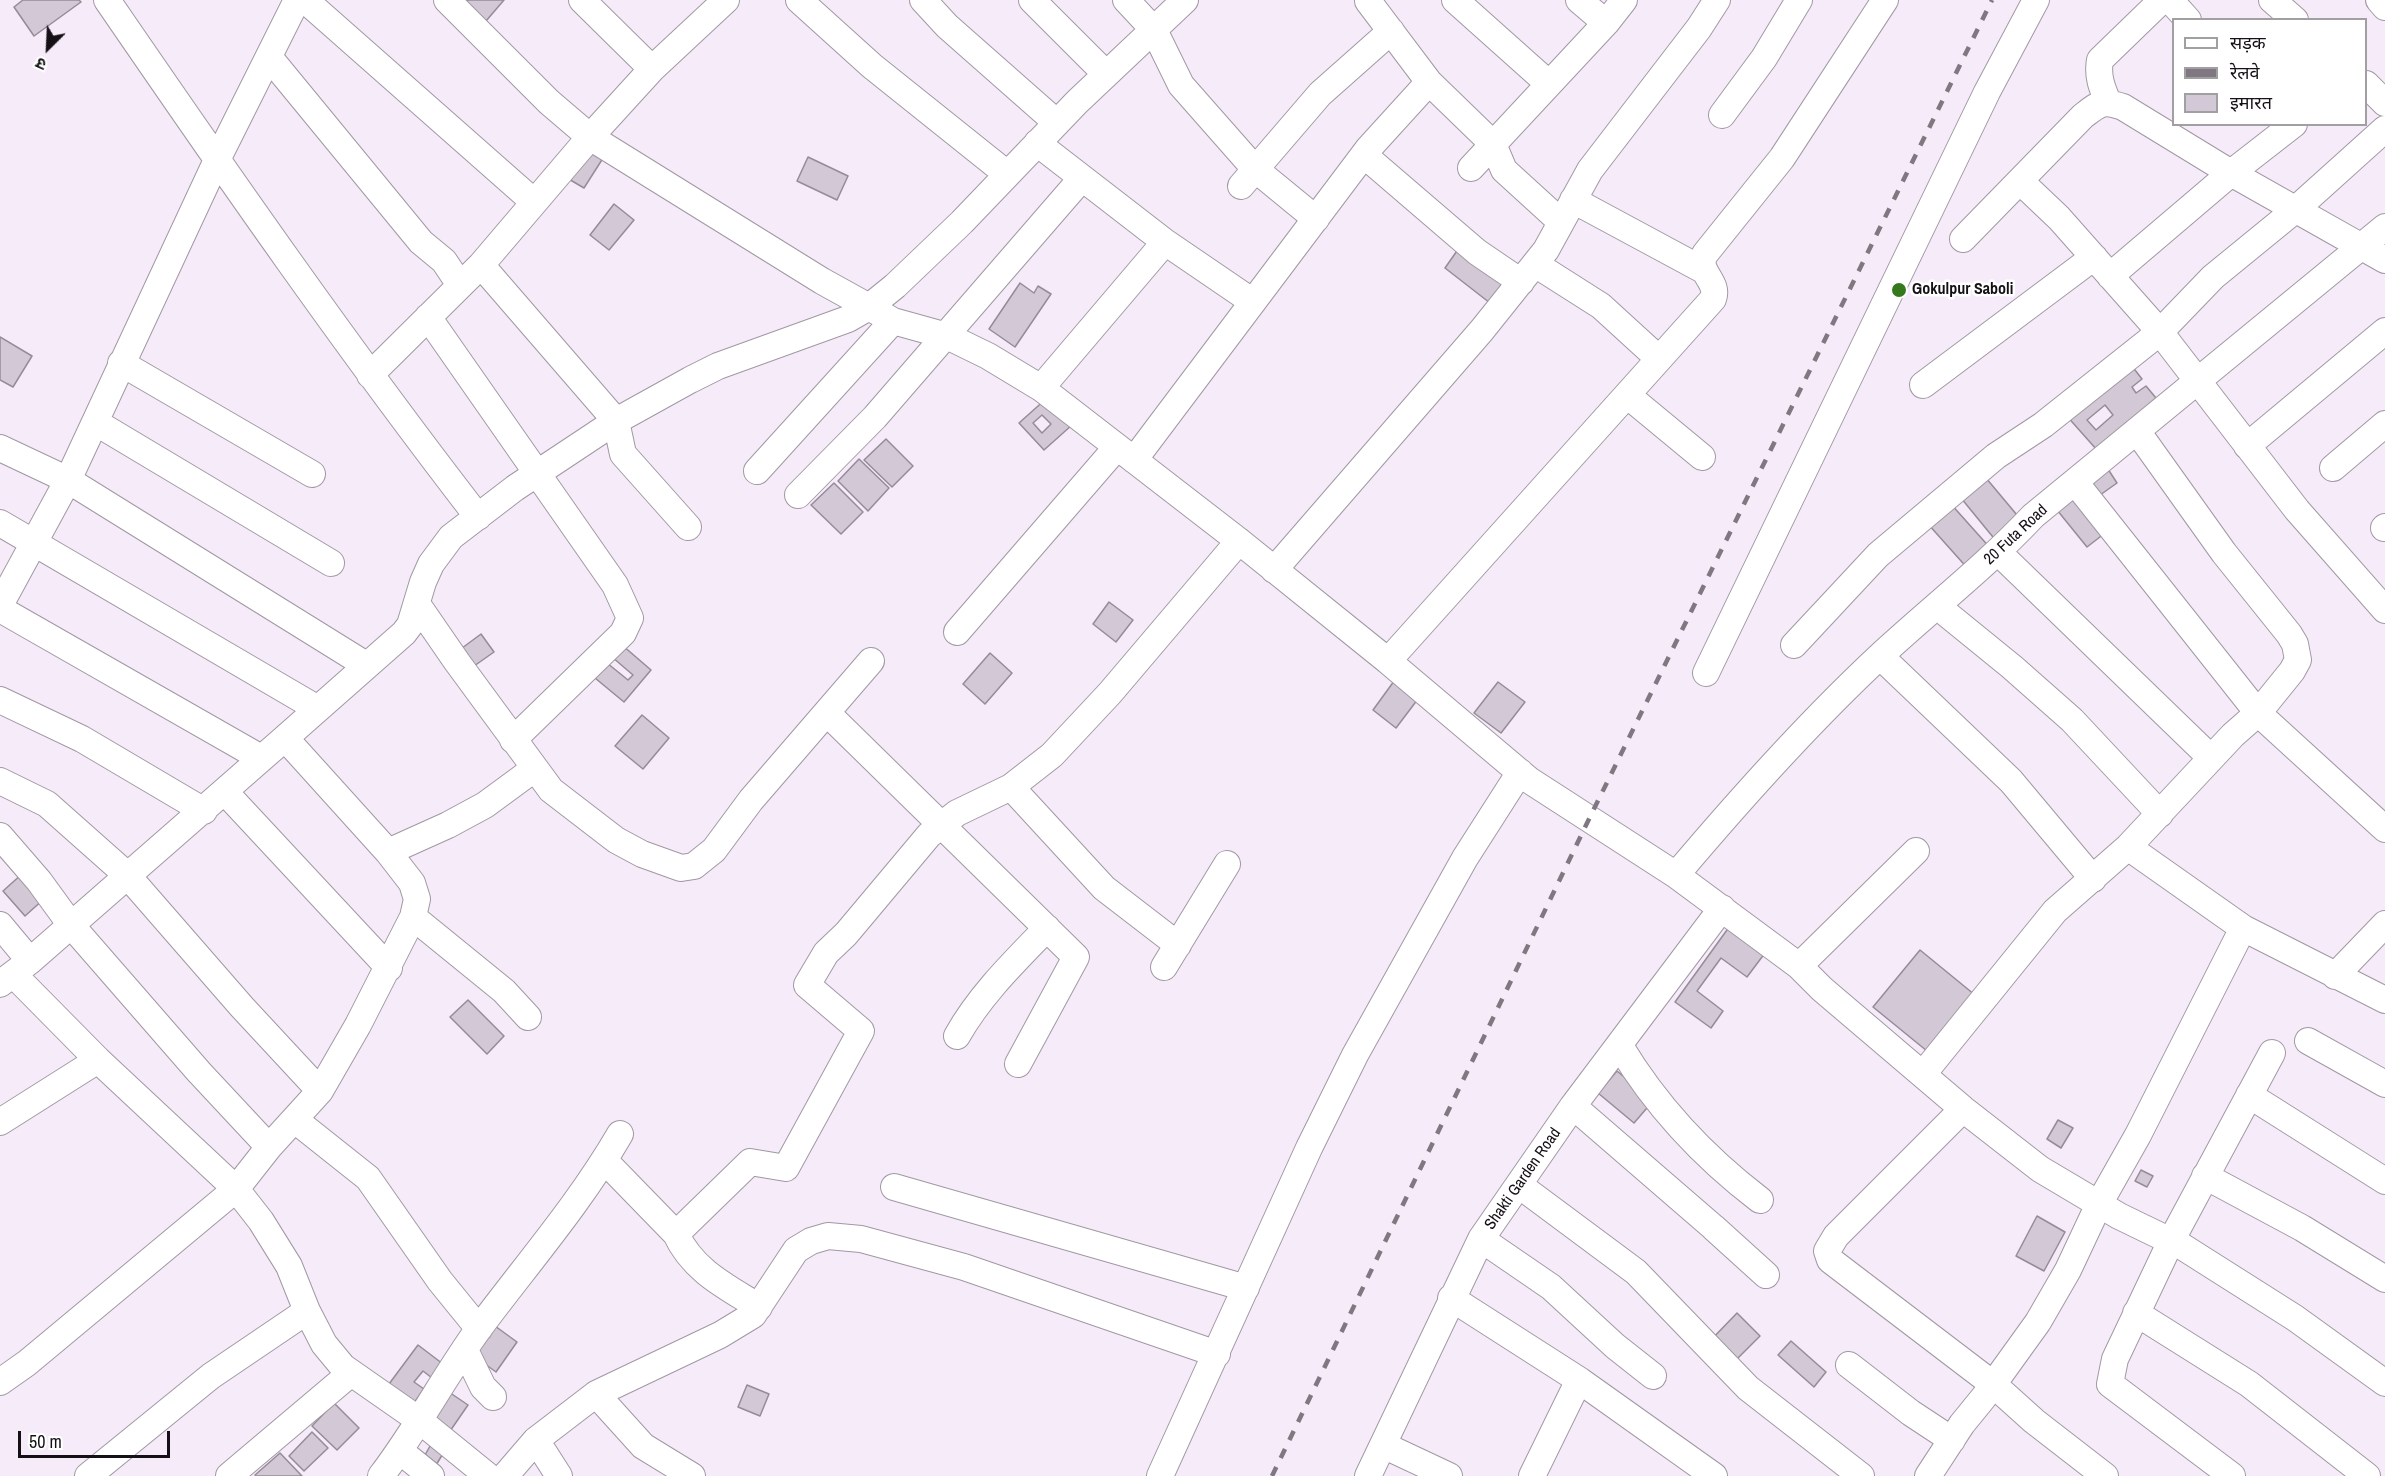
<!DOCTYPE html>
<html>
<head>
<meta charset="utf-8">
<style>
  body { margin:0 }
  #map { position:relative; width:2385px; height:1476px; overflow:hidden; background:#f6ebf9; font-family:"Archivo Narrow","Noto Sans Devanagari",sans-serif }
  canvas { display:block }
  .legend { position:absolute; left:2172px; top:18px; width:195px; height:108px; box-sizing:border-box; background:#fff; border:2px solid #a19fa1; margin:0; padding:8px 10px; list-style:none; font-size:18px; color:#141015 }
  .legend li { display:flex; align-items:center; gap:12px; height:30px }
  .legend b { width:30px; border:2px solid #a19fa1 }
  .north { position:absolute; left:18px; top:18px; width:60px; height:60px; -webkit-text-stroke:4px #fff; paint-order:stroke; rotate:204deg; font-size:16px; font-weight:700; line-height:24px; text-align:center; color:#141015 }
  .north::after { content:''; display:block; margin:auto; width:21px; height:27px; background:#141015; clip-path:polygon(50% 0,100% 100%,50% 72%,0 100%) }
  .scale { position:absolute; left:18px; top:1431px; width:152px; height:27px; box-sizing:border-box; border:3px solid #141015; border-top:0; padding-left:8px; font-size:18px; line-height:21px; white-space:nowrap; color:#141015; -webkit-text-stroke:4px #fff; paint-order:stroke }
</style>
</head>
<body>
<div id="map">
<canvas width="2385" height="1476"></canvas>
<ul class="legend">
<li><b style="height:8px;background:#fff"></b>सड़क</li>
<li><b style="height:8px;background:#7f7881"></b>रेलवे</li>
<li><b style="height:16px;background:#d3c8d6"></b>इमारत</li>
</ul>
<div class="north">उ</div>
<div class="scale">50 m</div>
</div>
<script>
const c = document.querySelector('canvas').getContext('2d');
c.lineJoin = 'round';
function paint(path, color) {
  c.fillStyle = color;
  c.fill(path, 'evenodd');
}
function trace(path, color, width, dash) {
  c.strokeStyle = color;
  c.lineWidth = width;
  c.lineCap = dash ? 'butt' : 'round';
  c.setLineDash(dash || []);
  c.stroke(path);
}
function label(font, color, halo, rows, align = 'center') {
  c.font = font + ' "Archivo Narrow",sans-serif';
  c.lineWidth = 5;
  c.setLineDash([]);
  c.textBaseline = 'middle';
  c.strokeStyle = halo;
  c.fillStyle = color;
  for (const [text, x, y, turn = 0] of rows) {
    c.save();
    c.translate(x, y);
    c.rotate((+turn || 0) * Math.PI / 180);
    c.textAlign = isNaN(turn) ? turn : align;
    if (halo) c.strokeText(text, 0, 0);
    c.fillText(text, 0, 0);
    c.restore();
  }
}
const building = new Path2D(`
  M 23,0 L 79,0 L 81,2 L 34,36 L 14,7 Z
  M 468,0 L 504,0 L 486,21 L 465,4 Z
  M 588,144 L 605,155 L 584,188 L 567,178 Z
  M 808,157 L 848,176 L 837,200 L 797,181 Z
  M 614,204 L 634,220 L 609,250 L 590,235 Z
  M 1459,248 L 1505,284 L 1490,303 L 1445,268 Z
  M 1020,283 L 1034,293 L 1038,286 L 1051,294 L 1015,347 L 989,329 Z
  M 0,337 L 32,356 L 13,387 L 0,380 Z
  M 2128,361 L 2142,379 L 2132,387 L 2136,393 L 2146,386 L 2156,398 L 2097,450 L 2065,414 ZM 2105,405 L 2113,415 L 2096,430 L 2087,420 Z
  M 1047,398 L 1072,425 L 1044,450 L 1019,423 ZM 1042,415 L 1051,424 L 1042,433 L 1033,423 Z
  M 886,439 L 913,466 L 892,487 L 864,460 Z
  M 859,459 L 889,488 L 868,511 L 838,481 Z
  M 2106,466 L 2117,483 L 2093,500 L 2081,483 Z
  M 1986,478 L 2022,521 L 1997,542 L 1961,498 Z
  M 834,483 L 863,512 L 841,534 L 811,505 Z
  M 2075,487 L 2109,530 L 2087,547 L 2053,505 Z
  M 1950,503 L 1992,550 L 1970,571 L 1928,524 Z
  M 1109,602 L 1133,620 L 1116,642 L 1093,624 Z
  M 481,634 L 494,652 L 467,671 L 454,654 Z
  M 622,645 L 651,670 L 624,702 L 595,678 L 607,663 L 628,680 L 633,675 L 612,657 Z
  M 990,653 L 1012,673 L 985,704 L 963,684 Z
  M 1397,677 L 1421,695 L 1396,728 L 1373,710 Z
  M 1498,682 L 1525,702 L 1501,733 L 1474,713 Z
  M 642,715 L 669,738 L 643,769 L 615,746 Z
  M 23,873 L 45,898 L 25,916 L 3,891 Z
  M 1732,923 L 1768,949 L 1747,977 L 1721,958 L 1697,991 L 1723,1011 L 1711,1028 L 1675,1002 Z
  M 1920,950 L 1975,995 L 1927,1051 L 1873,1007 Z
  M 468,1000 L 504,1036 L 487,1054 L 450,1017 Z
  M 1617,1071 L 1653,1101 L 1634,1123 L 1598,1093 Z
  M 2058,1120 L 2073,1128 L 2061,1148 L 2047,1139 Z
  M 2141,1170 L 2153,1176 L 2147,1187 L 2135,1181 Z
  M 2037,1216 L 2065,1232 L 2044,1271 L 2016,1256 Z
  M 1737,1313 L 1760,1336 L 1732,1364 L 1709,1342 Z
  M 495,1326 L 517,1342 L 496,1372 L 474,1356 Z
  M 1791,1341 L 1826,1372 L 1814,1387 L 1778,1355 Z
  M 418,1345 L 443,1364 L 432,1378 L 423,1371 L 414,1382 L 424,1389 L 414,1403 L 389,1384 Z
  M 747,1385 L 769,1394 L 760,1416 L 738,1407 Z
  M 446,1390 L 468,1405 L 448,1434 L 426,1418 Z
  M 334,1403 L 359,1428 L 337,1450 L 312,1426 Z
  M 312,1432 L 328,1448 L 304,1471 L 289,1456 Z
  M 434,1439 L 447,1447 L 433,1470 L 421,1462 Z
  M 280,1453 L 302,1476 L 256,1476 L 255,1475 Z`);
paint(building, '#d3c8d6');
trace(building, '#958c98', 1.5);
const minor = new Path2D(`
  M 107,0 C 227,175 348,349 478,517
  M 305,0 L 534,202
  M 447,0 L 549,102 L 590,137 L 822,281 L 869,307 L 893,321 L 947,336 L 988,356 L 1041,388 L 1239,541 L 1388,661 L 1529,780 L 1676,875 L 1799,966 L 1822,989 L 1963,1109 L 2040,1169 L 2119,1216 L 2183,1247 L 2295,1318 L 2385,1383
  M 582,0 L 652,69
  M 799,0 L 872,66 L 1007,174
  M 923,0 L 947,26 L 1057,123
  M 1032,0 L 1106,74
  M 1126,0 L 1154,30 L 1181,85 L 1255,169 L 1316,219
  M 1455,0 L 1549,84
  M 1579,0 L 1606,23
  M 2170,0 L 2188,20
  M 2272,0 L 2295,20
  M 2379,0 L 2385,7
  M 1368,1 L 1429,82 L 1493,144 L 1504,170 L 1561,222
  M 269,57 L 421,242 L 444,261 L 460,285
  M 2366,84 L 2385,103
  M 2108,102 C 2102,88 2097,76 2100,60 L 2162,0
  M 1722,115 L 1764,58 L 1799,0
  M 1037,143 L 1165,242 L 1253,302
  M 1364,155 L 1477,252 L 1521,282
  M 1471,168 L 1606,23 L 1624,0
  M 2020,181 L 2059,218 L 2160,332 L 2297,510 L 2385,610
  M 1241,186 L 1320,94 L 1391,31
  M 1573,200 L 1703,270
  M 1963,239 L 2083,116 C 2100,103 2102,100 2123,107 L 2231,173 L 2385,260
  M 1535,264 L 1601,306 L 1659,359
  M 481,265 L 616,421 L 623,454 L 688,527
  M 2110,276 L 2231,173 L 2294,124
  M 428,317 L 615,585 L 630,618 L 623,633 L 513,740
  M 121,363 L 312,474
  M 370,375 L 481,265 L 590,137 L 652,69 L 726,0
  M 1923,385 L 2094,257
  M 1041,388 L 1165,242
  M 1627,395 L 1702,457
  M 95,422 L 331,563
  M 2247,446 L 2385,331
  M 0,448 L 68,480 L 366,665
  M 1134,460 L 1368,149 L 1429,82
  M 2333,468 L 2385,424
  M 757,471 L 893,321
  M 2075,482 L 2258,713 L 2385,829
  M 798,495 L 875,417 L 1082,178
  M 0,523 L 318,709
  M 2384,528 L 2385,527
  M 1999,553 L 2211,758
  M 1274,570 L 1482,330 L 1546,250 L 1590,170 L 1699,28 L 1717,0
  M 417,604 L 457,662 L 551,790 L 616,840 L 642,854 L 681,868 L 694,866 L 714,850 L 751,800 L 871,661
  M 0,605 L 68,480 L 217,160 L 297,0
  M 1937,606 L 2012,667 L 2072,720 L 2160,814
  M 0,609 L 261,758
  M 957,632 L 1117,447
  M 1794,645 L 1878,555 L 1996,456 L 2043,425 L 2160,332 L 2213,277 L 2295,210 L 2385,129
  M 1880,656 L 2011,781 L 2093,879
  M 1388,661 L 1713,299 C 1720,281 1695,272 1705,254 L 1782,158 L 1885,0
  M 1706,673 L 1987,92 L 2036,0
  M 0,700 L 82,739 L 204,811
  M 827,713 L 1076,957 L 1018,1064
  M 285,738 L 404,633 L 410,625 L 423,582 L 431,564 L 451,537 L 515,488 L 616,421 L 690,380 L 718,366 L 848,319 L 869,307 L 895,286 L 962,222 L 1077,102 L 1185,0
  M 0,781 L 47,804 L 127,875 L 242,1007 L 320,1091
  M 1011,787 L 1104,888 L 1178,945
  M 225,792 L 389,968
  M 0,836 L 39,881 L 71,925 L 199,1072 L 269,1147
  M 2128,847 L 2243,928 L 2385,1000
  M 388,852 L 448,825 L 485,805 L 534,769
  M 1676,875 C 1741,798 1808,723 1881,655 C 1932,608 1986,566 2033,516 L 2385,227
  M 413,917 L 504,991 L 528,1017
  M 0,925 L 30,961
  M 1799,966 L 1916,851
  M 1164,967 L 1227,864
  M 14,975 L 98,1060 L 236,1189 L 261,1221 L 289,1266 L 307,1311 L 324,1344 L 343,1367 L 419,1420 L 488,1476
  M 2335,976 L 2385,924
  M 0,984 L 30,961 L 285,738 L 388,852 L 412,883 L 417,899 L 413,917 L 358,1025 L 320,1091 L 269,1147 L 236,1189 L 27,1363 L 0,1382
  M 957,1036 C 980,995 1014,962 1047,928
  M 2308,1041 L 2385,1084
  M 1620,1046 C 1656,1106 1705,1158 1760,1200
  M 1923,1074 L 2055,911 L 2128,847 L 2233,735 L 2258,713 L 2292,671 L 2298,660 L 2295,644 L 2289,634 L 2224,553 L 2137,431
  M 2249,1095 L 2385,1181
  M 1573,1106 L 1713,1227 L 1766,1275
  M 1963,1109 L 1836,1236 L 1827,1251 L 1830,1260 L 1994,1385 L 2034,1421 L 2105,1476
  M 295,1120 L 368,1178 L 440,1281 L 479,1329
  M 0,1122 L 98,1060
  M 604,1160 L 676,1234 L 750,1162 L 786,1168 L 861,1031 L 807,985 L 826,953 L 846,934 L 929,835 L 957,813 L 1011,787 L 1052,755 L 1110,693 L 1239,541
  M 2205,1176 L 2302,1228 L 2385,1279
  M 1519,1185 L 1636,1272 L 1748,1388 L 1861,1476
  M 894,1187 L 1246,1288
  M 676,1234 C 693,1271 727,1287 759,1307
  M 1481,1239 L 1551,1287 L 1615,1346 L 1653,1376
  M 1451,1298 L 1579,1380 L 1714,1476
  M 2136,1313 L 2249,1384 L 2367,1476
  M 465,1350 L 483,1387 L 493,1397
  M 1849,1365 L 1911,1413 L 1952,1440
  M 596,1394 L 643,1446 L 692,1476
  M 536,1440 L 559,1476
  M 1383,1445 L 1449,1476
  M 400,1451 L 431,1476
  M 88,1476 L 211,1376 L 307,1311
  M 229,1476 L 351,1373
  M 381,1476 C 417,1429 445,1375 480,1327 C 527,1264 580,1203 620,1134
  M 505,1476 L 536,1440 L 596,1394 L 720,1335 L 753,1315 L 796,1250 L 811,1241 L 828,1236 L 861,1239 L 964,1267 L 1217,1354
  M 1160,1476 L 1309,1148 L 1355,1055 L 1465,858 L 1520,772
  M 1368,1476 L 1481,1239 L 1573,1106 L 1722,908
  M 1532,1476 L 1579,1380
  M 1928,1476 L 1962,1424 L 1984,1397 L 2038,1322 L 2068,1270 L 2099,1204 L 2138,1135 L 2243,928
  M 2232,1476 L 2110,1384 L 2115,1359 L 2171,1241 L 2272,1053`);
trace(minor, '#a298a4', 28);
trace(minor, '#fff', 26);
trace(new Path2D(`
  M 1272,1476 L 1590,817 L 1992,0`), '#7f7881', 4.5, [10, 10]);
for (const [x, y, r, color] of [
  [1899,290,8,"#347a1d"]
]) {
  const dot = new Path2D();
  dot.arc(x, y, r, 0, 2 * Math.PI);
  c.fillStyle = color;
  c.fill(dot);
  trace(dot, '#fff', 2);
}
label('bold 16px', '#141015', '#fff', [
  ["Gokulpur Saboli",1912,290]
], 'left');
label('16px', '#141015', '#fff', [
  ["20 Futa Road",2016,535,-43],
  ["Shakti Garden Road",1523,1179,-55]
]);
</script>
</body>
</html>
